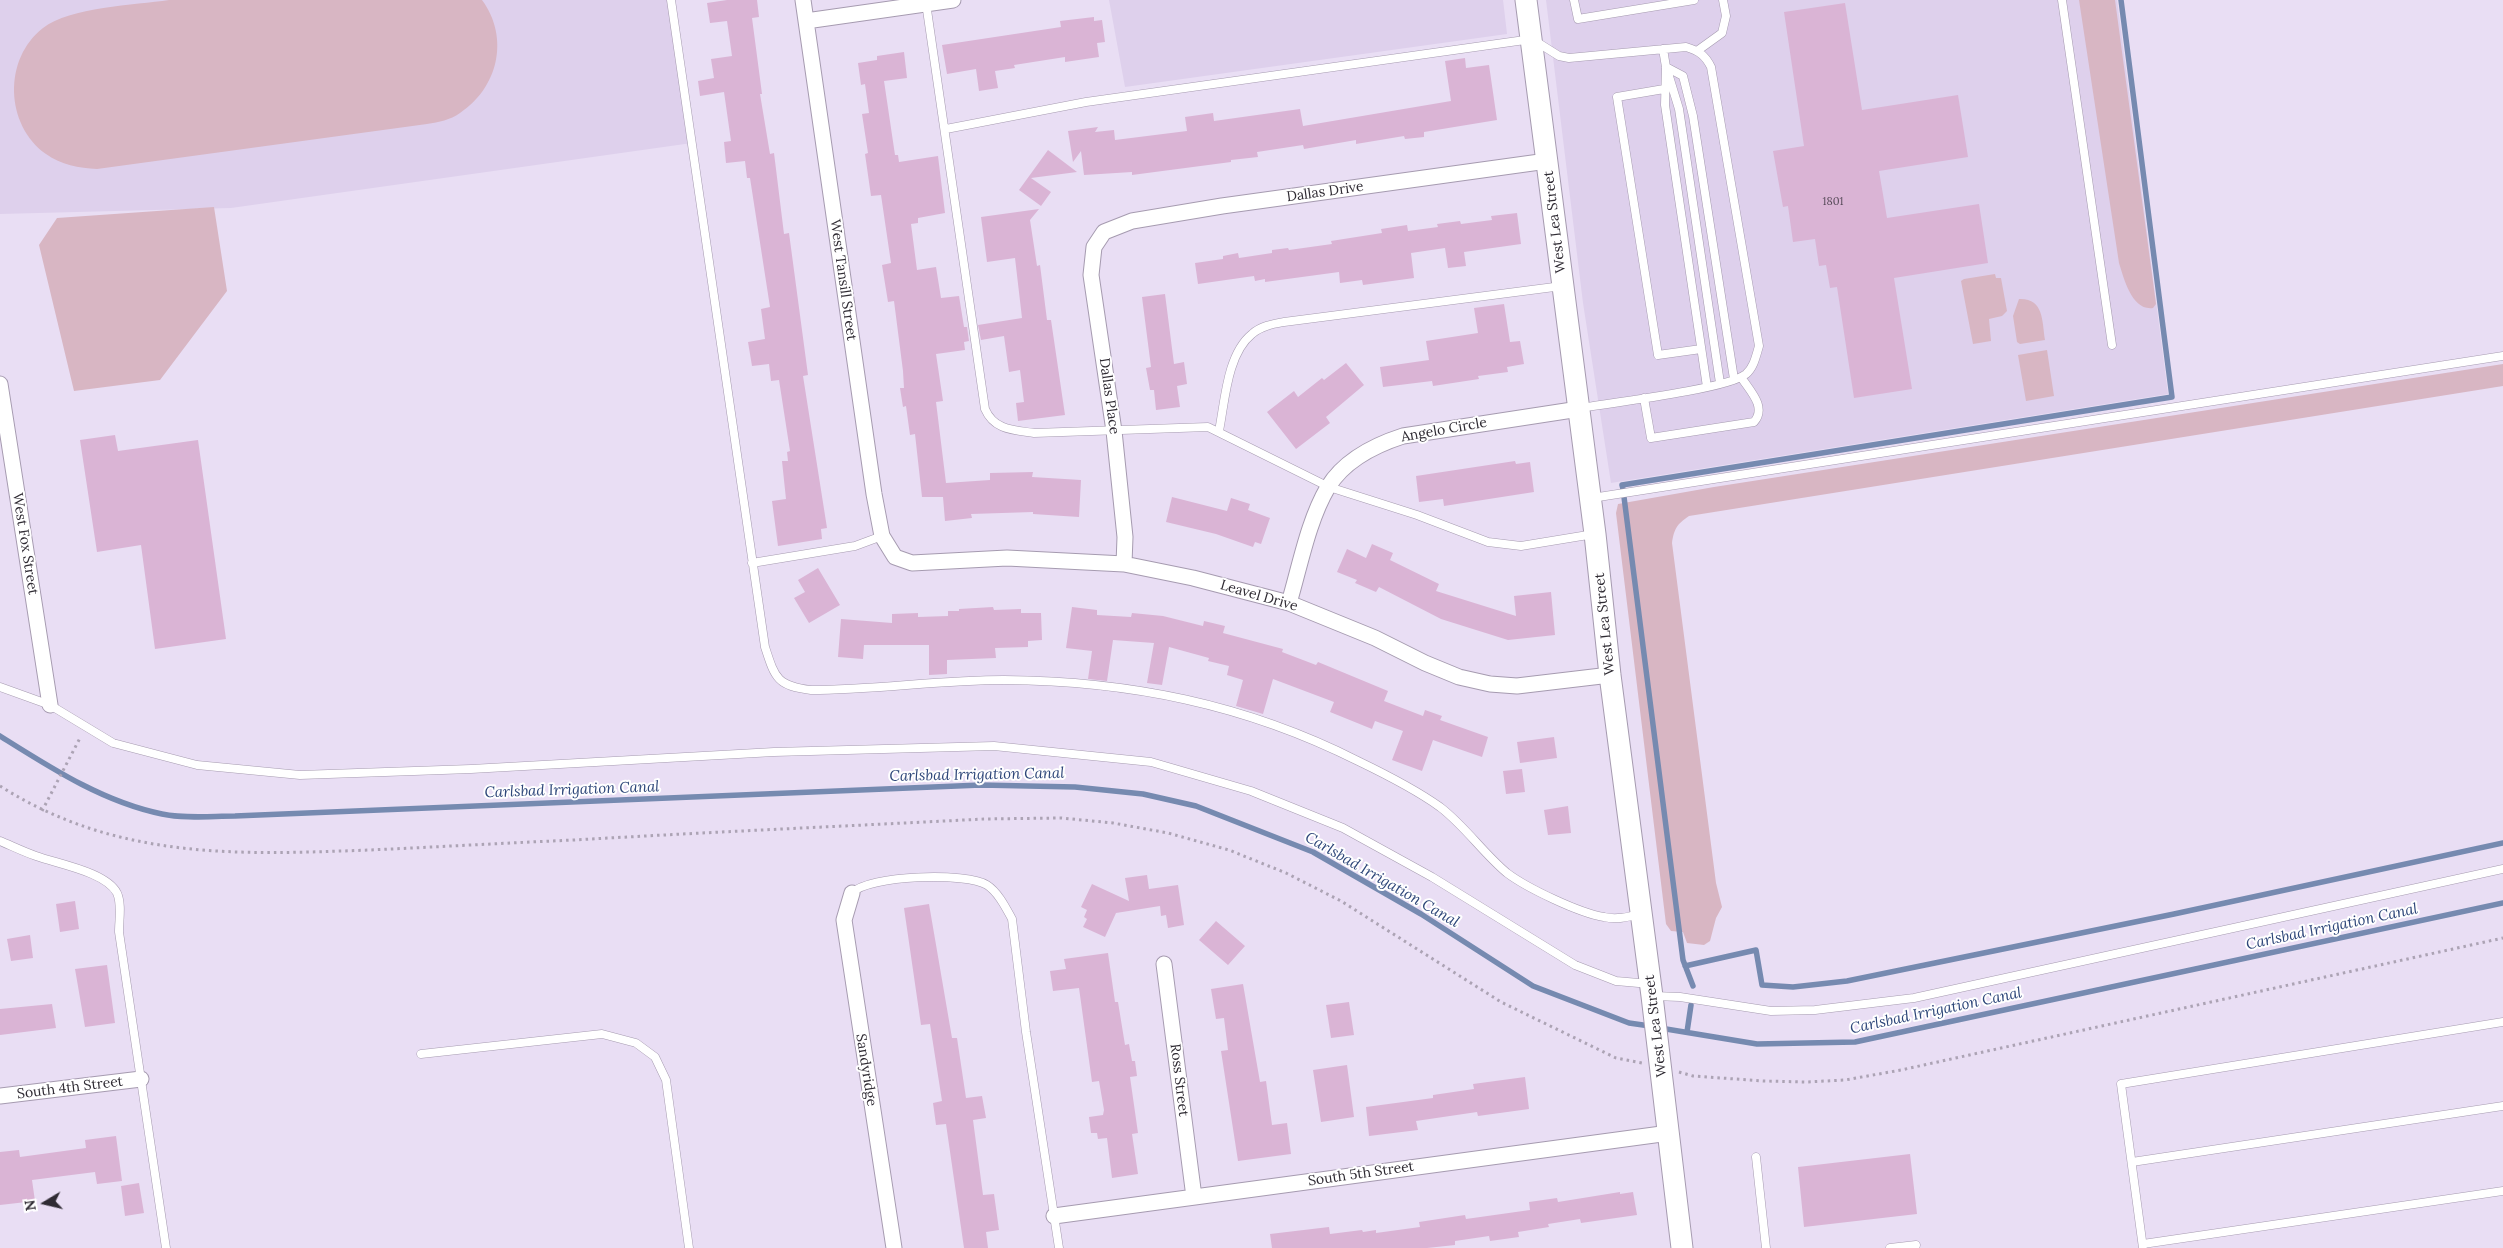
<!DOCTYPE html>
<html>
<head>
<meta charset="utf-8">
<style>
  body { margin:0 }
  #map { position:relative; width:2503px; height:1248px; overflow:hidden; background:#e9def4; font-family:Lora,serif }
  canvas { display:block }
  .north { position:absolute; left:20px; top:1178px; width:50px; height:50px; -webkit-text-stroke:4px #fff; paint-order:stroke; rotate:261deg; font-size:14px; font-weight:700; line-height:20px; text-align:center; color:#2f2b33 }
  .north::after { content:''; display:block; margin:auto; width:18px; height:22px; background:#2f2b33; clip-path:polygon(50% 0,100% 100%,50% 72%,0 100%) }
</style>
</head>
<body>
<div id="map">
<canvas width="2503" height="1248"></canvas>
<div class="north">N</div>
</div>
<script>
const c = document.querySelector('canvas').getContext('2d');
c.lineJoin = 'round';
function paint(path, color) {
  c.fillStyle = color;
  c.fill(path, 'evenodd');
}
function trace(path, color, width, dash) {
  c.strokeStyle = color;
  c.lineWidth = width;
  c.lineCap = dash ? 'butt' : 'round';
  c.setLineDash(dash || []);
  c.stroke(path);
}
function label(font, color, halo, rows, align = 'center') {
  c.font = font + ' Lora,serif';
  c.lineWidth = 4;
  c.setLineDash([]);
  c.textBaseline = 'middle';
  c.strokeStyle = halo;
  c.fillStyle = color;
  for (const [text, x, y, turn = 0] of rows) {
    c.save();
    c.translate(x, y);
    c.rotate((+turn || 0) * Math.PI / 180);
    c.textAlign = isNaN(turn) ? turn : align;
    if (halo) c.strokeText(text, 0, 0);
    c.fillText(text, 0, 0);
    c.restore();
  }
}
paint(new Path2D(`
  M 0,0 L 671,0 L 692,143 L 231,208 L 0,214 Z
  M 1109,0 L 1503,0 L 1507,34 L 1125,87 Z
  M 1546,0 L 2117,0 L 2168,394 L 1611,483 L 1583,303 Z`), '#ded0ec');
paint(new Path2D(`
  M 169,0 L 482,0 C 510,38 498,88 460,113 C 450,120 439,122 427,124 L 97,169 C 79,168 61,165 46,154 C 5,125 3,59 43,28 C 70,7 135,5 169,0 Z
  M 2079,0 L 2115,0 L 2156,304 L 2153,308 C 2132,311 2124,279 2119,263 Z
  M 214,207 L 227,291 L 160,380 L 74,391 L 39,245 L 57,218 Z
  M 1995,274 L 1996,278 L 2001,278 L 2007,311 L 2002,316 L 1989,319 L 1991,341 L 1973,344 L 1961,281 L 1964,279 Z
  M 2019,299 C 2044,298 2042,321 2045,340 L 2020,344 L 2017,342 L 2013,316 Z
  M 2047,350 L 2054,396 L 2026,401 L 2018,355 Z
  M 2503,364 L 2503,386 L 1689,516 C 1677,524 1674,529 1672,543 L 1716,883 L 1722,907 L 1716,918 L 1710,941 L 1704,945 L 1687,943 L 1683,932 L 1671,931 L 1666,924 L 1616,513 L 1618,504 L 1714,487 Z`), '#d8b6c3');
trace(new Path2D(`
  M 1623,489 L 1622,485 L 2172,397 L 2121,0
  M 1624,497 L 1683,960 L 1693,986
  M 0,736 C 51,768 103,802 162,814 C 185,819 212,816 235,816 L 981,785 L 1075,787 L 1143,794 L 1196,806 L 1313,852 L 1421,914 L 1533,986 L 1629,1023 L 1650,1026
  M 1685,966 L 1756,950 L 1762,985 L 1793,987 L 1847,981 L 2174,914 L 2503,843
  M 1660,1028 L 1757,1044 L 1855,1042 L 2503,903
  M 1687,1032 L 1691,1005`), '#768ab0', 5.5);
paint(new Path2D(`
  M 727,0 L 757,0 L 759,17 L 752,18 L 762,94 L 760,94 L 770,154 L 774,153 L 784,234 L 789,233 L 808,375 L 803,376 L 827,528 L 821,529 L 822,539 L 778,546 L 772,501 L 786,499 L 782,461 L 788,461 L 787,452 L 790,451 L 779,380 L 771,381 L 769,364 L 752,366 L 748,342 L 765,339 L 761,309 L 770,307 L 750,178 L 747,178 L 745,161 L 726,163 L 724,142 L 731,141 L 724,92 L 700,96 L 698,81 L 714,78 L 711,59 L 732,56 L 727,21 L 710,23 L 707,3 Z
  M 1845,3 L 1862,110 L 1958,95 L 1968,157 L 1879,171 L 1887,218 L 1979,204 L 1988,263 L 1894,278 L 1912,389 L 1854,398 L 1837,287 L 1830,288 L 1826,265 L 1819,266 L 1815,239 L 1793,242 L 1788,206 L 1783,207 L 1773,151 L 1804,146 L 1784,12 Z
  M 1094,17 L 1094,21 L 1102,20 L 1105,42 L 1097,43 L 1099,57 L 1065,62 L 1065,57 L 1014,65 L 1015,68 L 995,71 L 998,88 L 979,91 L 976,69 L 947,74 L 942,45 L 1061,27 L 1060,21 Z
  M 904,52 L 907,78 L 884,81 L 895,155 L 898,155 L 899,162 L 938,156 L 945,213 L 918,218 L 918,223 L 911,224 L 917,270 L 936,267 L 941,298 L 959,296 L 964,327 L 967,327 L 969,341 L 964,342 L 965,350 L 936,354 L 943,401 L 936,402 L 946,483 L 990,480 L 990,473 L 1033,472 L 1032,477 L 1081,480 L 1079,517 L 1033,514 L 1033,512 L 971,514 L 972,518 L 945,521 L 943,497 L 922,497 L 915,434 L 910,435 L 906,406 L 903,407 L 900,388 L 904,388 L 903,371 L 894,301 L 888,302 L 882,265 L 891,263 L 881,195 L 871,196 L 865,154 L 868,153 L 862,114 L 869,113 L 865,84 L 861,85 L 858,63 L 877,60 L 877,56 Z
  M 1465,58 L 1466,68 L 1489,65 L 1497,120 L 1424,132 L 1424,137 L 1405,139 L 1404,136 L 1356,144 L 1356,140 L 1304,149 L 1303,145 L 1257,152 L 1258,157 L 1231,160 L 1231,162 L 1132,175 L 1132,172 L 1084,175 L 1081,151 L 1073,162 L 1068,131 L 1098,127 L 1095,132 L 1114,130 L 1115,140 L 1187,131 L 1185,117 L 1213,113 L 1214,121 L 1300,109 L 1303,126 L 1451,101 L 1445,61 Z
  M 1048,150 L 1077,172 L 1031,178 L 1051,192 L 1041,206 L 1019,190 Z
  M 1039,209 L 1030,220 L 1037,266 L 1040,265 L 1047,320 L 1051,320 L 1065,415 L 1018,421 L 1016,403 L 1024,402 L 1020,370 L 1009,372 L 1004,336 L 981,340 L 978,325 L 1022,318 L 1015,258 L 987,262 L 981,217 Z
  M 1517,213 L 1521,244 L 1464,252 L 1466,266 L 1448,268 L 1445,248 L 1411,253 L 1414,278 L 1363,285 L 1362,280 L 1340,283 L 1339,272 L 1265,282 L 1265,279 L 1255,281 L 1254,276 L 1198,284 L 1195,263 L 1223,259 L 1223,256 L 1238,253 L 1239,258 L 1272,253 L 1272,250 L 1288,248 L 1289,250 L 1332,244 L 1331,241 L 1382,233 L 1381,229 L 1407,225 L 1408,231 L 1438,227 L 1437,224 L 1460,221 L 1461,224 L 1492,220 L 1491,216 Z
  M 1165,294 L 1174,364 L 1184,362 L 1187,384 L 1177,386 L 1180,407 L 1156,410 L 1154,390 L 1150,390 L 1146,368 L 1151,367 L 1142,297 Z
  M 1504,304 L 1510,342 L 1520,341 L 1524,364 L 1507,367 L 1508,372 L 1478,376 L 1479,379 L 1433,386 L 1432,381 L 1383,387 L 1380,367 L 1429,360 L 1426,341 L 1478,333 L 1474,308 Z
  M 1346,363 L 1364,385 L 1326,417 L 1330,423 L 1296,449 L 1267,412 L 1294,391 L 1298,397 L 1322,378 L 1324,380 Z
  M 115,435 L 118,451 L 198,440 L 226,639 L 155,649 L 141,545 L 97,552 L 80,440 Z
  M 1515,461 L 1516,464 L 1530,462 L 1534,492 L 1444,506 L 1443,499 L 1419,502 L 1416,476 Z
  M 1172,497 L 1227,511 L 1231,498 L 1250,504 L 1248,510 L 1270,518 L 1261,544 L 1255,542 L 1253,547 L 1216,534 L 1166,522 Z
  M 1372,544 L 1393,553 L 1390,560 L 1439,584 L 1436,591 L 1516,616 L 1514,596 L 1551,592 L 1555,635 L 1508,640 L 1441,619 L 1379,587 L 1376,592 L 1355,583 L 1357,580 L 1337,572 L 1347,549 L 1366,558 Z
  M 818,568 L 840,605 L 809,623 L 794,598 L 805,592 L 798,580 Z
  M 993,607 L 994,610 L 1021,609 L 1021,613 L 1041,613 L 1042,640 L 1028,641 L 1028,647 L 995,648 L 996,658 L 947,660 L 947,674 L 929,675 L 929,645 L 864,645 L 863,659 L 838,657 L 841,619 L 892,623 L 892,614 L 918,613 L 918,617 L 948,616 L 948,611 L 959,611 L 959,609 Z
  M 1072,607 L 1097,610 L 1097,615 L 1131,617 L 1132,613 L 1163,616 L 1203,626 L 1204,621 L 1225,626 L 1223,633 L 1283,649 L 1282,652 L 1316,665 L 1318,662 L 1388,691 L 1384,701 L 1423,716 L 1425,710 L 1442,716 L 1440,720 L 1488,737 L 1482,757 L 1433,740 L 1422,771 L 1392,760 L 1403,731 L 1375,721 L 1372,729 L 1330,712 L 1334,702 L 1273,679 L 1263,714 L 1236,706 L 1243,680 L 1227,675 L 1229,666 L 1208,661 L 1209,658 L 1169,647 L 1162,685 L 1147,683 L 1154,643 L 1113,640 L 1107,681 L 1088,679 L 1092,651 L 1066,648 Z
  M 1554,737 L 1557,758 L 1520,763 L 1517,742 Z
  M 1522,769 L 1525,792 L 1506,794 L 1503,771 Z
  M 1568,806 L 1571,833 L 1548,835 L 1544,810 Z
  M 1147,875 L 1149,889 L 1178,885 L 1184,925 L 1168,928 L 1166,915 L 1161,916 L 1160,906 L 1116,913 L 1105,937 L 1083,927 L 1087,919 L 1084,917 L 1087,910 L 1081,907 L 1092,884 L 1129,901 L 1125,878 Z
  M 75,901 L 79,929 L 60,932 L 56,904 Z
  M 929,904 L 952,1038 L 957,1038 L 966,1098 L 982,1096 L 986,1118 L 973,1120 L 983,1195 L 994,1194 L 999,1230 L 986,1232 L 988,1248 L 964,1248 L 946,1124 L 936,1125 L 933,1103 L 942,1101 L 930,1024 L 921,1025 L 904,908 Z
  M 1216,921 L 1245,946 L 1228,965 L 1199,940 Z
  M 30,935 L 33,958 L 11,961 L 7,939 Z
  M 1108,953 L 1115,1002 L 1118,1002 L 1125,1045 L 1129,1044 L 1132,1061 L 1135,1061 L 1137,1076 L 1130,1077 L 1138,1133 L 1132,1134 L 1138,1174 L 1112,1178 L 1107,1138 L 1098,1139 L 1097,1133 L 1091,1133 L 1089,1117 L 1103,1115 L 1104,1110 L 1099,1081 L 1092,1082 L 1079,988 L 1053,991 L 1050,971 L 1066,969 L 1064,959 Z
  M 107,965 L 115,1023 L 85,1027 L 75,969 Z
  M 1243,984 L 1260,1082 L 1266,1081 L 1272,1125 L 1287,1123 L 1291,1154 L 1238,1161 L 1221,1051 L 1228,1050 L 1224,1018 L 1216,1019 L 1211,989 Z
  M 1349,1002 L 1354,1035 L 1331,1038 L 1326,1005 Z
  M 52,1004 L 56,1028 L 0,1035 L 0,1009 Z
  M 1347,1065 L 1354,1117 L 1321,1122 L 1313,1070 Z
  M 1525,1077 L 1529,1109 L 1478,1116 L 1477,1112 L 1416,1121 L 1418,1130 L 1369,1136 L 1366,1107 L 1433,1098 L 1433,1095 L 1474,1089 L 1473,1084 Z
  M 116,1136 L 122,1181 L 97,1184 L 95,1172 L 32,1180 L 35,1201 L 0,1205 L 0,1152 L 19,1150 L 20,1157 L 86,1148 L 85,1140 Z
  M 1910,1154 L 1917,1214 L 1804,1227 L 1798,1167 Z
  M 139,1183 L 144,1213 L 125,1216 L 121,1186 Z
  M 1620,1192 L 1620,1194 L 1633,1192 L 1637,1215 L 1581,1223 L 1580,1219 L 1548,1224 L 1549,1227 L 1518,1232 L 1519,1237 L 1490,1241 L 1489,1236 L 1455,1241 L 1455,1245 L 1427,1248 L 1272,1248 L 1270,1234 L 1329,1227 L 1330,1234 L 1362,1230 L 1363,1232 L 1376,1230 L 1376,1233 L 1420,1227 L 1419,1222 L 1465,1215 L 1466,1219 L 1530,1210 L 1529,1202 L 1557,1198 L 1558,1202 Z`), '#dab4d5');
const service = new Path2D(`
  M 671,0 C 702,216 732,432 765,647 C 775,678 777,686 811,690 C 875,690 939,680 1004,680 C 1129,681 1245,704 1358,761 C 1385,774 1415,789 1440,807 C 1465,826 1483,853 1507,873 C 1527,888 1579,913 1604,917 C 1616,920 1628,917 1640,914
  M 1574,0 L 1578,19 L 1694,0
  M 2062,0 L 2112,345
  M 926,3 L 985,409 C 994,430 1013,430 1034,433 L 1208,427 L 1329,487 L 1417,515 L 1488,542 L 1521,546 L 1594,534
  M 1663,49 L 1666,67 L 1665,105 L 1707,387
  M 1697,51 L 1722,33 L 1726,16 L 1723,0
  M 1666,67 L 1683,76 L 1693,116 L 1734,379
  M 1668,73 L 1679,109 L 1720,383
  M 1664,89 L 1617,97 L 1658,355 L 1701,349
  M 946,129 L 1086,102 L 1532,39 L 1559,56 L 1569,58 L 1686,47 C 1699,51 1705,55 1711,67 L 1759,346 C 1756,356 1754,367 1746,374 C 1728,389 1610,403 1580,408
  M 1644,398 L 1651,438 L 1754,422 C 1767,407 1750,391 1741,377
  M 1219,431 C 1225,401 1227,354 1252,334 C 1261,326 1273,324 1284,322 L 1562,286
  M 1592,498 L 2503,356
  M 752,563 L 855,546 L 882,536
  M 0,687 L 50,705 L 113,743 L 197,765 L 300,775 L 471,769 L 774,752 L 994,746 L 1151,762 L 1251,791 L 1343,828 L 1432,877 L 1575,965 L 1616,981 L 1650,984
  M 0,841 C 12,846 24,852 36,856 C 58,864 106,872 117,893 C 122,904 119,920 119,932 L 166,1248
  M 852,893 C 868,875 967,872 987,885 C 998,892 1006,908 1012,919 L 1026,1032 L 1059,1248
  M 1654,996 L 1680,997 L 1771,1011 L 1815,1010 L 1914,998 L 2503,869
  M 421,1054 L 602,1034 L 636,1043 L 655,1057 L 666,1080 L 689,1248
  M 1756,1157 L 1766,1248
  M 2132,1162 L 2503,1106
  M 2143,1244 L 2503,1191
  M 1890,1248 L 1916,1245
  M 2143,1248 L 2121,1084 L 2503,1022`);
const minor = new Path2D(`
  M 803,0 L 874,494 L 882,536 L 895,557 L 912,563 L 1007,558 L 1124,564 L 1193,578 L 1289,603 L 1375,638 L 1425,663 L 1459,677 L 1490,684 L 1517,686 L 1610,675
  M 806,21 L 953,0
  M 0,384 L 50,705
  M 1124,564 L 1125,537 L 1114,431 L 1091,275 L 1094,247 L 1104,232 L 1132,221 L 1222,206 L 1547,161
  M 1289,603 C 1300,566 1308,521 1328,487 C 1344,461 1375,445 1403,436 L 1579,409
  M 852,893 L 844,920 L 894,1248
  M 1164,964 L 1194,1197
  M 0,1096 L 141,1079
  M 1054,1216 L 1669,1133`);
const secondary = new Path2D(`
  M 1526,0 L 1595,534 L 1610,675 L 1652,996 L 1682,1248`);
trace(service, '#a69bb0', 9);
trace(minor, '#a69bb0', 17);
trace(secondary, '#a69bb0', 23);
trace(new Path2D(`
  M 0,786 C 117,860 237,855 369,850 C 437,847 505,843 574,840 C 711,832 848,826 984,819 L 1061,818 L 1113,823 L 1168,833 L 1229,850 L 1286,873 L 1341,901 L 1501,1002 L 1616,1058 L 1642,1063
  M 42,811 L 80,738
  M 1679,1072 L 1693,1076 L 1764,1081 L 1806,1082 L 1845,1080 L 1901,1070 L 2503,938`), '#aca3b4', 3, [2.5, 4]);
trace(service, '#fff', 8);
trace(minor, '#fff', 15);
trace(secondary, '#fff', 21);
label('11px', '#5a4d5c', null, [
  ["1801",1833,202]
]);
label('14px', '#2f2b33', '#fff', [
  ["Dallas Drive",1325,192,-8],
  ["West Lea Street",1555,222,-97],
  ["West Tansill Street",843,280,82],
  ["Dallas Place",1109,396,82],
  ["Angelo Circle",1444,430,-10],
  ["West Fox Street",25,544,81],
  ["Leavel Drive",1259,596,16],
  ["West Lea Street",1605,624,-96],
  ["West Lea Street",1656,1026,-97],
  ["Sandyridge",866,1070,81],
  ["Ross Street",1179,1080,83],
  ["South 4th Street",70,1088,-7],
  ["South 5th Street",1361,1174,-8]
]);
label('italic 15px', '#2d4679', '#fff', [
  ["Carlsbad Irrigation Canal",977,775,-1],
  ["Carlsbad Irrigation Canal",572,790,-2],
  ["Carlsbad Irrigation Canal",1382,880,30],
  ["Carlsbad Irrigation Canal",2332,927,-12],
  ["Carlsbad Irrigation Canal",1936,1011,-12]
]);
</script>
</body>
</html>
